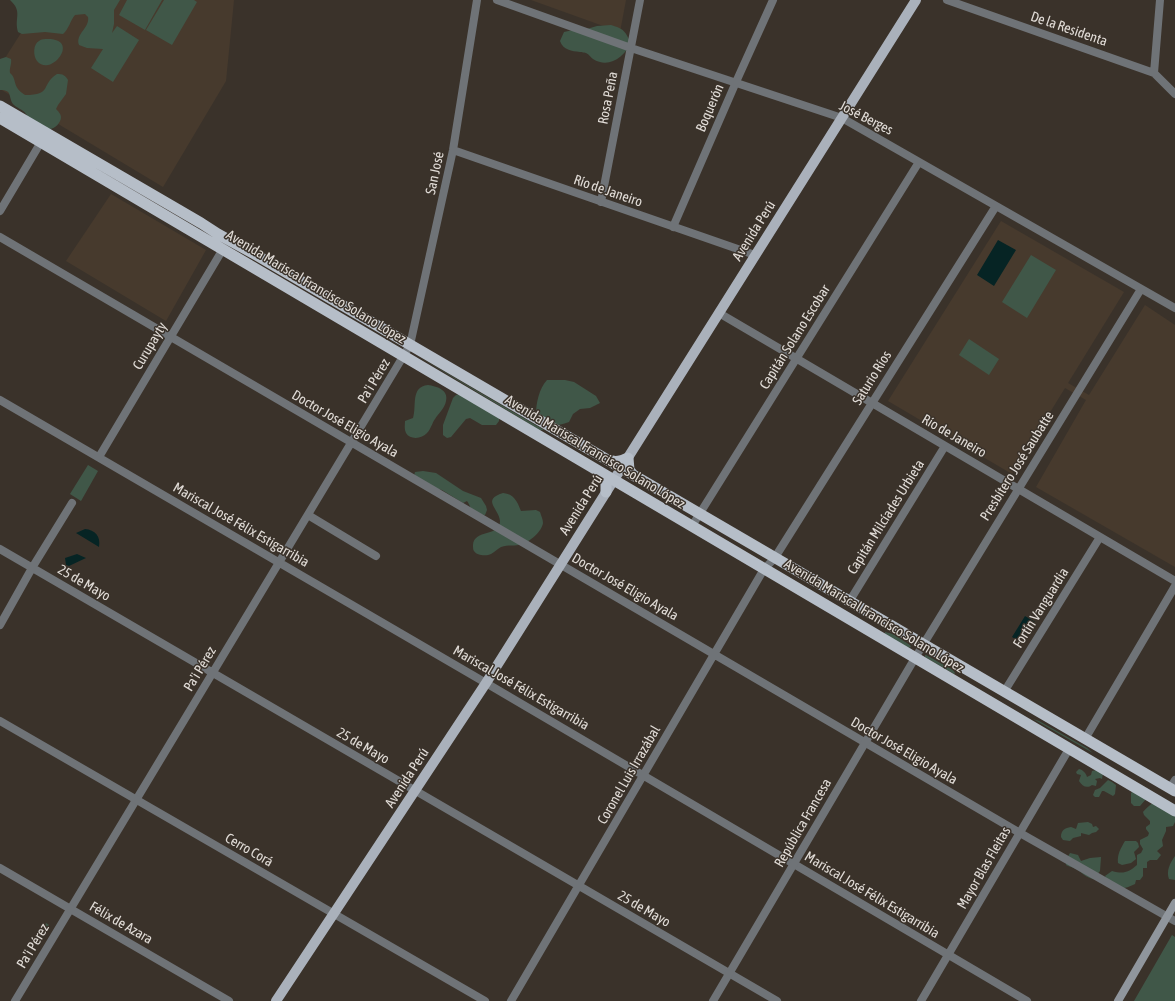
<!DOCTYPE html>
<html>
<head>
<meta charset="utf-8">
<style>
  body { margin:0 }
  canvas { display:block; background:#3a322a }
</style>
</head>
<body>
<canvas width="1175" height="1001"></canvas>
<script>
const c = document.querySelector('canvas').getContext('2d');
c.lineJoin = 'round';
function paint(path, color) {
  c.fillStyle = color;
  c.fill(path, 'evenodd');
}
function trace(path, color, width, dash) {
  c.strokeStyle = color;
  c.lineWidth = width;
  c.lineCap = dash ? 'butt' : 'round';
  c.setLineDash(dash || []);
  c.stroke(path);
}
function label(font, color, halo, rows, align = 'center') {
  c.font = font + ' "Asap Condensed",sans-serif';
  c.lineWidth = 3;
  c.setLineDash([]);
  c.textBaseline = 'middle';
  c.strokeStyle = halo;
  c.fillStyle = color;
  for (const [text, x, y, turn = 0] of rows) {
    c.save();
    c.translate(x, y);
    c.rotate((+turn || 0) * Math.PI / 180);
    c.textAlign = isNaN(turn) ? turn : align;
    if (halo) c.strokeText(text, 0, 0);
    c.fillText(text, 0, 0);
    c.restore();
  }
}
paint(new Path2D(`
  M 42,0 L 234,0 L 226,81 L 163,187 L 0,89 L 0,66 Z
  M 531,0 L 626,0 L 620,32 Z
  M 111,194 L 206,250 L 166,321 L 66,261 Z
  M 1001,221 L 1124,292 L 1068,383 L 1089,395 L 1145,305 L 1175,325 L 1175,567 L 1036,487 L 1086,400 L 1065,388 L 1012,474 L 888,401 Z`), '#473a2d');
paint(new Path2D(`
  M 10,0 L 120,0 L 114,10 L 114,24 L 112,33 L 117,26 L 139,40 L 113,82 L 91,68 L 103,49 L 87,48 L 79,45 C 75,34 90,28 88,17 L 85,14 L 75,15 C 70,21 69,29 63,34 L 45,32 L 22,34 L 18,32 C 14,17 23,12 10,0 Z
  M 127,0 L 162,0 L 145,30 L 119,15 Z
  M 164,0 L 194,0 L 197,2 L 172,45 L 146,30 Z
  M 611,25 C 624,29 625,31 631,43 C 624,57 609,69 593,59 C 591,58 589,54 586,53 C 586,53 581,52 580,52 C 572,51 563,50 560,41 L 564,32 L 573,30 L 587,29 L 597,26 Z
  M 48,39 C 81,39 51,78 37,61 C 33,56 33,44 39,41 C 41,39 45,39 48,39 Z
  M 6,57 L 11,59 C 12,64 9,68 10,73 C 18,80 11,86 25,95 C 53,95 40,85 57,74 C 63,74 65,75 68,80 L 66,94 L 58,105 L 56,109 C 58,111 61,114 61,117 C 61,123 54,130 48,129 C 45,129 34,123 31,121 C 28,119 28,116 26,114 C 23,109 16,108 13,104 C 8,97 13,90 0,90 L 0,59 Z
  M 1031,255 L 1056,270 L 1027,318 L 1002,302 Z
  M 969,339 L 999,359 L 989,375 L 959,355 Z
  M 414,354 L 544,430 L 540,430 Z
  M 547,380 L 565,380 L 574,382 L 596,396 L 600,403 L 590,408 L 580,409 L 573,414 L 569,422 C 551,428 551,426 536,415 C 536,403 539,389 547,380 Z
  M 428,385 C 436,386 449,390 446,401 C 445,408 438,414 435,419 C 432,423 431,429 427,433 C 422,439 410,440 406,433 C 404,429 405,425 405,421 L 413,418 C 417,406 410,387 428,385 Z
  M 461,394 L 499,417 L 499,421 L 496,425 L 482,425 L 470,418 L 466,419 L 451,437 L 447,438 L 443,435 L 443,425 L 453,398 L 456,395 Z
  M 88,465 L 98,471 L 81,501 L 70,494 Z
  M 423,471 L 436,473 L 463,491 L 481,498 L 486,506 L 487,510 L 485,515 L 476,514 C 470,509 471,507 467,501 L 463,503 L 442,490 L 420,484 L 414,476 L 415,472 Z
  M 503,493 C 514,494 517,501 521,511 L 536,510 L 540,512 C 541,516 543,519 543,523 C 542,531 530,542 522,544 C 515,547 508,544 501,547 C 497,549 495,552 491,554 C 487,556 477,556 474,551 C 473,550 473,547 473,545 C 474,529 500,537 500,521 C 499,508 481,500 503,493 Z
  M 885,632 L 893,634 L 910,645 L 911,647 L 908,648 L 885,634 Z
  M 925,655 L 926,655 L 953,670 L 955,673 L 954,674 L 925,657 Z
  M 1033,719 L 1039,721 L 1087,748 L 1093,753 Z
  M 1079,769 C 1083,770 1086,773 1087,777 L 1091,775 L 1092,771 L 1097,770 L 1103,773 L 1102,779 L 1100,778 L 1095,779 L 1097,781 L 1096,786 L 1092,785 C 1087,789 1082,786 1079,781 L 1081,775 L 1077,774 L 1076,772 Z
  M 1108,780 L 1112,782 L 1116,785 L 1115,794 L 1113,796 L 1104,791 L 1102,791 L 1099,797 L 1095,797 L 1093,795 L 1095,790 L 1100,788 Z
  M 1134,790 L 1146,799 L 1140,806 L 1134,806 L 1131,803 L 1131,793 Z
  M 1154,802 L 1175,814 L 1175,822 L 1173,826 L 1166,827 L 1166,831 L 1162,840 L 1163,846 L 1157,851 L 1161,855 L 1157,860 L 1150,860 L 1147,862 L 1147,868 L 1143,868 L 1143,876 L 1140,880 L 1136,880 L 1135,884 C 1121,891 1113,890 1105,876 L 1112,871 C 1123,874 1128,873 1137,865 L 1137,855 L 1141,853 L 1143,849 L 1140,844 L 1140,840 L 1148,836 L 1149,833 L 1146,829 L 1146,827 L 1150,824 L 1150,821 L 1144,815 L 1143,812 C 1146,808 1150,805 1154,802 Z
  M 1088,822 L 1092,824 L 1093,827 L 1096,826 L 1099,829 L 1096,832 L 1092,833 L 1089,835 L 1081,833 L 1081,836 L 1073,838 L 1070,841 L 1063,840 L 1061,837 C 1061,830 1065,828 1071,827 L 1076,829 L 1078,823 Z
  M 1125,841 L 1136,841 L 1138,843 L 1139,847 L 1134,852 L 1136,859 L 1131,863 L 1122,865 L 1118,863 C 1117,854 1121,848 1125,841 Z
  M 1070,853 L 1078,855 L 1081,861 L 1090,858 L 1101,857 L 1100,871 L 1094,879 C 1086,878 1083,873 1076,869 C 1072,867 1070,867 1066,865 L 1067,858 Z
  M 1175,856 L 1175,880 L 1169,879 C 1166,871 1170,863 1175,856 Z
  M 46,923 L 49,925 L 41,940 L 38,938 Z
  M 1172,935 L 1175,937 L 1175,1001 L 1134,1001 Z`), '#405748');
paint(new Path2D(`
  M 998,240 L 1016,250 L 994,286 L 977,275 Z
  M 85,529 C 95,530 101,536 99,547 L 76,533 Z
  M 77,554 L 86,558 L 69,566 L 66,565 L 65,558 Z
  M 1025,616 L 1035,622 L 1023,644 L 1012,637 Z`), '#062424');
trace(new Path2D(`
  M 497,0 L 631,48 L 842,118 L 1175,308
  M 947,0 L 1154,73 L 1175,94
  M 1154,73 L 1160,0
  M 453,150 L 755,255
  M 601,202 L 640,0
  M 0,211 L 41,142
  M 673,227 L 736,82 L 773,0
  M 0,237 L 1020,833 L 1175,921
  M 719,313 L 1175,581
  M 0,400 L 486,683 L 1027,1001
  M 99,457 L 223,249
  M 308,515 L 376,556
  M 692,526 L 919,162
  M 0,549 L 777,1001
  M 849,602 L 945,446
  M 0,625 L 32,568 L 72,503
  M 915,658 L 1141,289
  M 1004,692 L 1100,537
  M 1085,739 L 1175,586
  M 1170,788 L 1175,780
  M 15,1001 L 410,345 L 453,150 L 477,0
  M 511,1001 L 764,569 L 774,559 L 996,206
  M 921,1001 L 1069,749`), '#6f7377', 8);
trace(new Path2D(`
  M 0,721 C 161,815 324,907 485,1001
  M 0,868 L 229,1001
  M 713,1001 L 915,658`), '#6f7377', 8);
trace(new Path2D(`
  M 1118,1001 L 1175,903`), '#90969d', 8);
trace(new Path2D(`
  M 276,1001 L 486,683 L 916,0`), '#aab1bb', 10);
trace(new Path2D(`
  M 0,106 L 201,223 L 218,234 L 258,256 C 564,435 869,615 1175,791
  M 0,118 L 1175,811
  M 608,460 C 616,463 621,461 628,458 L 629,470 L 634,476
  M 600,473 L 606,481 L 606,492`), '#b6bec8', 11);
label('14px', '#e1dcd7', '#3a322a', [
  ["De la Residenta",1069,29,19],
  ["Rosa Peña",608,98,-79],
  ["Boquerón",710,108,-67],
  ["José Berges",866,118,27],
  ["San José",435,173,-78],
  ["Río de Janeiro",608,191,19],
  ["Avenida Perú",754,231,-58],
  ["Avenida Mariscal Francisco Solano López",316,287,31],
  ["Capitán Solano Escobar",795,337,-58],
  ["Curupayty",150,346,-59],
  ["Saturio Ríos",872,378,-58],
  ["Pa'i Pérez",374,381,-59],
  ["Doctor José Eligio Ayala",345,424,30],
  ["Río de Janeiro",954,436,30],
  ["Avenida Mariscal Francisco Solano López",595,452,31],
  ["Presbítero José Saubatte",1017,466,-58],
  ["Avenida Perú",581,505,-58],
  ["Capitán Milcíades Urbieta",886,517,-58],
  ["Mariscal José Félix Estigarribia",241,525,30],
  ["25 de Mayo",84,583,30],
  ["Doctor José Eligio Ayala",625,587,30],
  ["Fortín Vanguardia",1041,608,-58],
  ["Avenida Mariscal Francisco Solano López",874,616,31],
  ["Pa'i Pérez",200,669,-59],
  ["Mariscal José Félix Estigarribia",521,688,30],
  ["25 de Mayo",363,746,30],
  ["Doctor José Eligio Ayala",904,751,30],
  ["Coronel Luis Irrazábal",629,775,-60],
  ["Avenida Perú",407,778,-57],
  ["República Francesa",803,823,-60],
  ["Cerro Corá",249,850,30],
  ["Mayor Blas Fleitas",984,868,-60],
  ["Mariscal José Félix Estigarribia",872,895,31],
  ["25 de Mayo",644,909,30],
  ["Félix de Azara",121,923,30],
  ["Pa'i Pérez",33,946,-59]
]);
</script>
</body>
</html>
